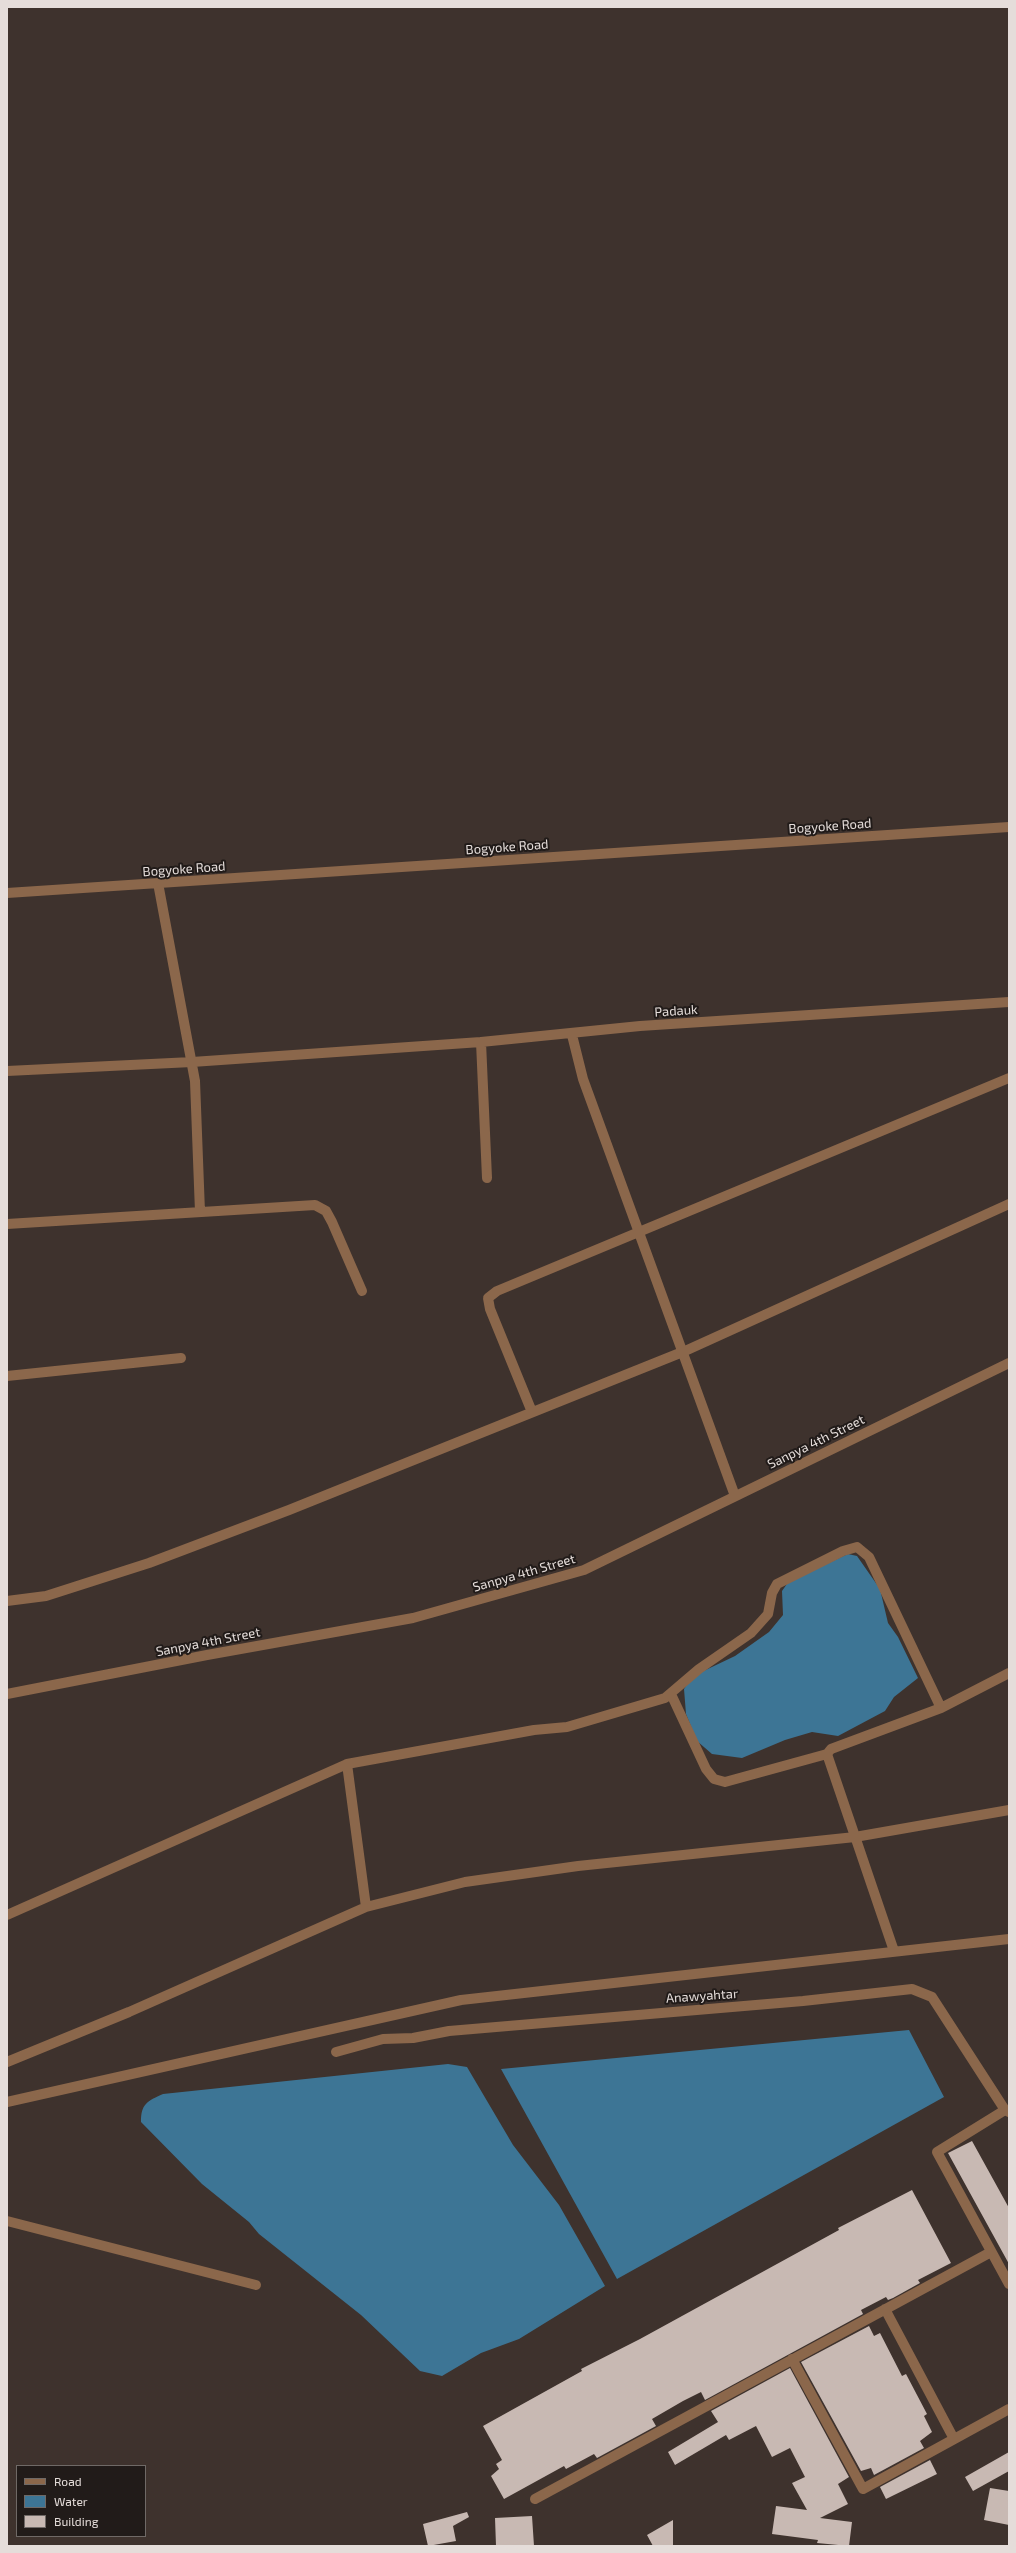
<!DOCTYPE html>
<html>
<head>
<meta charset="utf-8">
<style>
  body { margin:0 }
  #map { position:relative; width:1016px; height:2553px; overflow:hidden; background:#3e322d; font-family:"Exo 2",sans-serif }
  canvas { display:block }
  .frame { position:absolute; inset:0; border:8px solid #e5ddda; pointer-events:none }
  .legend { position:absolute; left:16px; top:2465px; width:130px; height:72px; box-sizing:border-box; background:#211b19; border:1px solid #6f6966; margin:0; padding:5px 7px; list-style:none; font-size:12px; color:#e5ddda }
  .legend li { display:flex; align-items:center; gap:8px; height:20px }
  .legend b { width:20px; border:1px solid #6f6966 }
</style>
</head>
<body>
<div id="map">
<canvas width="1016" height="2553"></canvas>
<div class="frame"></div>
<ul class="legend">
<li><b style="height:5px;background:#8b674b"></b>Road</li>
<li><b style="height:11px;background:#3d7595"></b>Water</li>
<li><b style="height:11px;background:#c8b9b3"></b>Building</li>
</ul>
</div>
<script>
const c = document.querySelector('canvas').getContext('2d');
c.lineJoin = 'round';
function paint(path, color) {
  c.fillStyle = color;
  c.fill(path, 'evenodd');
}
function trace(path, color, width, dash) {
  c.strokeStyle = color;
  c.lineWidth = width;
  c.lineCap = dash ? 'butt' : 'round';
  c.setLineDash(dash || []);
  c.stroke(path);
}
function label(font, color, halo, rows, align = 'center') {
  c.font = font + ' "Exo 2",sans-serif';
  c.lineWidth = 4;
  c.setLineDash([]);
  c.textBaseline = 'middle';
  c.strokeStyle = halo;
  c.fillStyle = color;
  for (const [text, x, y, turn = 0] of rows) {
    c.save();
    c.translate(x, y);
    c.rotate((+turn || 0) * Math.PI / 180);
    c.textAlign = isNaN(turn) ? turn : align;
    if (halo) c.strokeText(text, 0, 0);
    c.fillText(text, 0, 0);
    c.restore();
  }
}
paint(new Path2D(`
  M 848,1554 L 857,1556 L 880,1589 L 888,1623 L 898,1637 L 918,1678 L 894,1697 L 885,1711 L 838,1736 L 812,1732 L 785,1740 L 742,1758 L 712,1754 L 697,1741 L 686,1714 L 684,1689 L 693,1676 L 735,1656 L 769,1632 L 783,1615 L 782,1591 L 789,1581 Z
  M 909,2030 L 944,2097 L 617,2279 L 501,2069 Z
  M 448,2064 L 467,2067 L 513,2145 L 559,2205 L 605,2286 L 519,2339 L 481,2353 L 442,2376 L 420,2371 L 361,2315 L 259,2234 L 249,2222 L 202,2184 L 141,2122 C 141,2104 147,2101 163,2094 Z`), '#3d7595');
paint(new Path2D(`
  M 972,2141 L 1009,2208 L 1009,2264 L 948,2153 Z
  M 912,2190 L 951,2263 L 918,2280 L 920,2283 L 893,2298 L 888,2300 L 886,2297 L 861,2310 L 863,2314 L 705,2400 L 701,2392 L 683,2401 L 652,2419 L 656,2426 L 597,2458 L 594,2454 L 566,2469 L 564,2466 L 504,2499 L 491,2476 L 499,2469 L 496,2464 L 502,2460 L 483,2426 L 582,2371 L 581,2369 L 640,2339 L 839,2230 L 838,2228 Z
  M 869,2326 L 874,2336 L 880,2333 L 902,2376 L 906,2374 L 927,2414 L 924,2416 L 932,2432 L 920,2441 L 924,2448 L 874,2475 L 871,2468 L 861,2471 L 801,2362 Z
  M 790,2368 L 849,2477 L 838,2484 L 848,2504 L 820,2518 L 852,2522 L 849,2546 L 817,2543 L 818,2540 L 772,2534 L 776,2506 L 807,2510 L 792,2483 L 805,2477 L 790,2448 L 772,2457 L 756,2426 L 729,2440 L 726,2435 L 675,2465 L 668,2452 L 718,2422 L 711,2411 Z
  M 1009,2452 L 1009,2471 L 973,2491 L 965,2477 Z
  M 930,2460 L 937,2474 L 886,2499 L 880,2487 Z
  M 990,2488 L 1009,2491 L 1009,2525 L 984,2520 Z
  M 467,2512 L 469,2517 L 453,2526 L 456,2541 L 428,2546 L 423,2524 Z
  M 532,2516 L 534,2546 L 496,2546 L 495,2518 Z
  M 673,2520 L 673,2546 L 653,2546 L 647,2535 Z`), '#c8b9b3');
trace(new Path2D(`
  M 158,883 L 195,1081 L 200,1212
  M 7,893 L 1009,827
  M 572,1035 L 583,1079 L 735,1496
  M 7,1071 L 192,1062 L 481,1042
  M 487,1178 L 481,1042 L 640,1026 L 1009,1002
  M 7,1224 L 315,1205 L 326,1211 L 332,1222 L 362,1291
  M 7,1376 L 181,1358
  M 532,1412 L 490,1309 L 488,1298 L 497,1291 L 1009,1078
  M 7,1601 L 46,1596 L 149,1563 L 289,1510 L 685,1351 L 1009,1204
  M 7,1694 L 207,1655 L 413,1618 L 584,1570 L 1009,1363
  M 671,1694 L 706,1769 L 714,1779 L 725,1782 L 827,1754
  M 347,1764 L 366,1907
  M 7,1915 L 347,1764 L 534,1730 L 567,1727 L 665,1698 L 699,1669 L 751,1633 L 768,1614 L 772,1593 L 777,1584 L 843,1551 L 857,1547 L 869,1557 L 941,1708
  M 894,1951 L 827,1754 L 831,1749 L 941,1708 L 1009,1673
  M 336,2052 L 383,2039 L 413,2038 L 449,2031 L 803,2001 L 912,1989 L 932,1997 L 1005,2110 L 1009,2112
  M 7,2062 L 129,2012 L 366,1907 L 465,1882 L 578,1866 L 855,1837 L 1009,1810
  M 7,2102 L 461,2000 L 1009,1939
  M 1005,2110 L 937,2152 L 1009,2284
  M 7,2221 L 256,2285
  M 885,2309 L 954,2439
  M 792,2359 L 863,2489 L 1009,2409
  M 535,2499 L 991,2252`), '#8b674b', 10);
label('13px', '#e5ddda', '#211b19', [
  ["Bogyoke Road",830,826,-4],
  ["Bogyoke Road",507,847,-4],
  ["Bogyoke Road",184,869,-4],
  ["Padauk",676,1011,-4],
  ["Sanpya 4th Street",816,1442,-26],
  ["Sanpya 4th Street",524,1573,-16],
  ["Sanpya 4th Street",208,1642,-11],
  ["Anawyahtar",702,1996,-4]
]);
</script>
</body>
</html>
